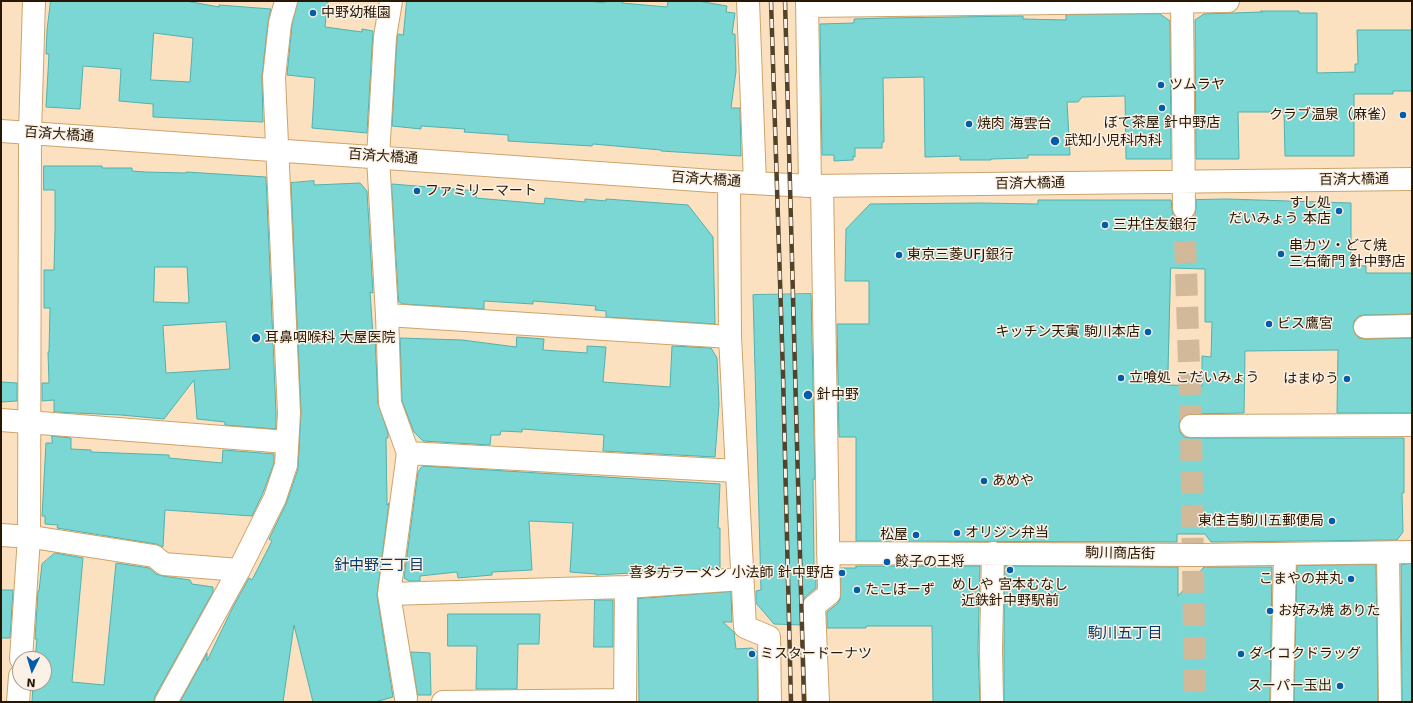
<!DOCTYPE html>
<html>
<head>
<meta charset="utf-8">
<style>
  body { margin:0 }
  #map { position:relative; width:1413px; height:703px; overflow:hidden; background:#fce1c0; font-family:"DejaVu Sans",sans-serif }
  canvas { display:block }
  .frame { position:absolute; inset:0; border:2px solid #281702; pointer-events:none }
  .north { position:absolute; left:12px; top:651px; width:40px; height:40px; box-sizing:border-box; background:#fbf1e6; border:1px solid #a79a8b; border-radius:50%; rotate:185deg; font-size:11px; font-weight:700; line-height:16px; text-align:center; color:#281702 }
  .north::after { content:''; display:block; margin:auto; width:14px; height:18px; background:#025ca9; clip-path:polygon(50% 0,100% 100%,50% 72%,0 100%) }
</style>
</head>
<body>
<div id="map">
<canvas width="1413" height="703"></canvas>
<div class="frame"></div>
<div class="north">N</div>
</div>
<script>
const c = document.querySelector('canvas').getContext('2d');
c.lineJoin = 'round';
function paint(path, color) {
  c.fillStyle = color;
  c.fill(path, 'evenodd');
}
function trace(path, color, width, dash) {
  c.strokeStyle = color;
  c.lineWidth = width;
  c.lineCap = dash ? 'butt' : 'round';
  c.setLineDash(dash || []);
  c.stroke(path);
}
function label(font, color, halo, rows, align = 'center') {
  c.font = font + ' "DejaVu Sans","Noto Sans JP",sans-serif';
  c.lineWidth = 3;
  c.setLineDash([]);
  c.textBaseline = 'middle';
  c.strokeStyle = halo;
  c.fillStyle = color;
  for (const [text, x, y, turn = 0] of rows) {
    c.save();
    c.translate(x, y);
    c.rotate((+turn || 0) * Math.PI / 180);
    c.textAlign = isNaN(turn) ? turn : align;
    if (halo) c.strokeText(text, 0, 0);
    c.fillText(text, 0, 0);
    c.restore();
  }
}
const building = new Path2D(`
  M 51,1 L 186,1 L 219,7 L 219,5 L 271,9 L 268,22 L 262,76 L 263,122 L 153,117 L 153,104 L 119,101 L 121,69 L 83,66 L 80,109 L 46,107 L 49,54 L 46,54 L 47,30 ZM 154,33 L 193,38 L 190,82 L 151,80 Z
  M 298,1 L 328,1 L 325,27 L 362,32 L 362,29 L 373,31 L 367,133 L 312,128 L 315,78 L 287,75 L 292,25 Z
  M 407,1 L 587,1 L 605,3 L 605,1 L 622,1 L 622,3 L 667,7 L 668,1 L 698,1 L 727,6 L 726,12 L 735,13 L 732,34 L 735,34 L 736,71 L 731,108 L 740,108 L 741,156 L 661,151 L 661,150 L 593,144 L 592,146 L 508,141 L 508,135 L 464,132 L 465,129 L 421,126 L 421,129 L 392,126 L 397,38 L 398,34 L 403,35 Z
  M 1261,11 L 1299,11 L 1299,13 L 1317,13 L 1317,73 L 1355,72 L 1355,64 L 1358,64 L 1357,30 L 1412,30 L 1412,91 L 1393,91 L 1393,94 L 1354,94 L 1354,156 L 1285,156 L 1284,112 L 1238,112 L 1239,159 L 1196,159 L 1195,20 L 1204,14 L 1262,12 Z
  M 1160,14 L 1170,21 L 1171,159 L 1126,159 L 1125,96 L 1082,97 L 1078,102 L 1067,102 L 1070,155 L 1028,155 L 1028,158 L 991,159 L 991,160 L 960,160 L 960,156 L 925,157 L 924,77 L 883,78 L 884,142 L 882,142 L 882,148 L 855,148 L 855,157 L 853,156 L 853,160 L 834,161 L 834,155 L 822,155 L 820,24 L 854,23 L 854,19 L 887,18 L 1023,16 L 1023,19 L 1066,20 L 1066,15 Z
  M 44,166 L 102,166 L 102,168 L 132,168 L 132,171 L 145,172 L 186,173 L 186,172 L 266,177 L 276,413 L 276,429 L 225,425 L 225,422 L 197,419 L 194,380 L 164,419 L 121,415 L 54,412 L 54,400 L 42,401 L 42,383 L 49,383 L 48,352 L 49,352 L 50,308 L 44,308 L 44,270 L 54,270 L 55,230 L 55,190 L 44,190 ZM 155,267 L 187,267 L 189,303 L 154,302 ZM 226,322 L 230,369 L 166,373 L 163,326 Z
  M 314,181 L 314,185 L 360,183 L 367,191 L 373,293 L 370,292 L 373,336 L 375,336 L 378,403 L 388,433 L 388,438 L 386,438 L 387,505 L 389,503 L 377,595 L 393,697 L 375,702 L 313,702 L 294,625 L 283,702 L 180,702 L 207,653 L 207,661 L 233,607 L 249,578 L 252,580 L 272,541 L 269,539 L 286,504 L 298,469 L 301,412 L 291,183 Z
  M 392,184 L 477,191 L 476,198 L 544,204 L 545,198 L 585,202 L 585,199 L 606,201 L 606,199 L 688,205 L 713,237 L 715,324 L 606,317 L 606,311 L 595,310 L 596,306 L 533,301 L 533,304 L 484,301 L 484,309 L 403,304 L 399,302 Z
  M 1227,199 L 1351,203 L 1351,265 L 1366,266 L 1366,273 L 1412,273 L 1412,314 L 1364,315 L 1359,316 L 1354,321 L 1353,327 L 1355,334 L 1359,338 L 1365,339 L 1412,338 L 1412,413 L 1337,413 L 1338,350 L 1245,351 L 1244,413 L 1191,414 L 1185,415 L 1180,420 L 1179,426 L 1180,432 L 1184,437 L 1191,438 L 1404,438 L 1404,493 L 1402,493 L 1403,532 L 1397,540 L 1211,542 L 1205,534 L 1177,534 L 1177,542 L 856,541 L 856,437 L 839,437 L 837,324 L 869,324 L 869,281 L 845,281 L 846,229 L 870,204 L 980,203 L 1038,204 L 1038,200 L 1171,200 L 1172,208 L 1173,215 L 1178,219 L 1185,220 L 1190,219 L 1195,214 L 1196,208 L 1196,200 ZM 1171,268 L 1205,269 L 1205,322 L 1212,322 L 1211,357 L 1202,356 L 1202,386 L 1168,385 Z
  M 811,294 L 815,479 L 813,479 L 814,568 L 816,568 L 816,588 L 806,596 L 803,601 L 802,625 L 774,624 L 756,603 L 756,591 L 761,590 L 753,295 Z
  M 517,337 L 544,339 L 543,350 L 587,353 L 587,346 L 606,347 L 603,382 L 670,387 L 672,346 L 711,348 L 717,358 L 719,404 L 715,457 L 603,451 L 604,435 L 522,429 L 522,432 L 501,431 L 500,435 L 491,435 L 490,445 L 423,441 L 414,432 L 402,401 L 400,338 L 462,340 L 516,347 Z
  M 1,382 L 17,383 L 17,401 L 1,402 Z
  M 52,436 L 71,438 L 71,449 L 91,450 L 91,452 L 169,455 L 169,458 L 222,463 L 223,450 L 274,454 L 274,463 L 263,493 L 252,516 L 165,510 L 163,547 L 156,544 L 57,528 L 58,525 L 45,524 L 45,516 L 42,516 L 46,443 L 52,443 Z
  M 423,466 L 720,484 L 718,528 L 720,528 L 720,568 L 596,575 L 596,574 L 570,572 L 573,523 L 529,521 L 532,570 L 492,572 L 492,575 L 458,578 L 457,572 L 420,576 L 420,581 L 409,581 L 404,578 L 418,472 Z
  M 55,553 L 83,558 L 72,682 L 104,685 L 116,563 L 149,568 L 156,574 L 163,576 L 190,580 L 192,584 L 213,587 L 213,592 L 155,696 L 154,702 L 32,702 L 33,683 L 44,683 L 44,659 L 35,659 L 37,639 L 35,639 L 38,591 L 39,591 L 42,564 Z
  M 1412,564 L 1412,702 L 1402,702 L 1401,565 Z
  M 1376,565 L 1378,702 L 1294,702 L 1297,566 Z
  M 856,566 L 980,566 L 978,649 L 980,702 L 933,702 L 932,626 L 866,626 L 866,628 L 827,628 L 827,612 L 837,604 L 840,599 L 841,568 L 856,568 Z
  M 1005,566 L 1178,567 L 1178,596 L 1204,567 L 1272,567 L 1270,702 L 1004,702 L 1004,649 Z
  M 1,590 L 13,590 L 10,638 L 1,638 Z
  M 731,592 L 732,622 L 723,622 L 734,632 L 736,649 L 752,648 L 757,652 L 758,702 L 639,702 L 638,599 Z
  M 595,600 L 613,600 L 613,647 L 594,647 Z
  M 448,614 L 540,614 L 539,644 L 518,644 L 517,689 L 476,689 L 477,646 L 448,646 Z
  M 411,652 L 430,653 L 431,695 L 418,695 Z`);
paint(building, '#7ad7d4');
trace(building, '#52b0ad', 1);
trace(new Path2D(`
  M 1184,208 L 1191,426 L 1195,702`), '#d2b99a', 22, [22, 11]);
const minor = new Path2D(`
  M 391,1 L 385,37 L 378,157 L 387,315 L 390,403 L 408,453 L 389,594 L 406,698
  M 748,1 L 755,183
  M 807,1 L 810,186
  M 1182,1 L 1184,208
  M 807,6 L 1228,1
  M 1,131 L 713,181 L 810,186 L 1412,179
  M 729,182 L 730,337 L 745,627 L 769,637 L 770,702
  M 387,315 L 730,337
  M 1365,327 L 1412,326
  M 1,420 L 287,442
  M 1191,426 L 1412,425
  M 408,453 L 737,471
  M 1,535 L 32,537 L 154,556 L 164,564 L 239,570
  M 828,553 L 1203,555 L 1412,552
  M 1388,553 L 1390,702
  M 389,594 L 626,587 L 742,579
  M 21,659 L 29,537 L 30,133 L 34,1
  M 18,702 L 20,676
  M 166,702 L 239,570 L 275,498 L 286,465 L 289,413 L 274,77 L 280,23 L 286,1
  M 443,702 L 625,700 L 626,587
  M 818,702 L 814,606 L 829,594 L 822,186
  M 992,702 L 991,649 L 993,553
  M 1282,702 L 1285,554`);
trace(minor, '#cea36b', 24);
trace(minor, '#fff', 22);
const rail = new Path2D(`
  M 771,1 L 783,374 L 791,702
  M 785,1 L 804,702`);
trace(rail, '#544129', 4.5);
trace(rail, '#fbf1e6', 3, [9]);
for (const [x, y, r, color] of [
  [313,13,4,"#025ca9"],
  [1161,85,4,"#025ca9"],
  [1162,108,4,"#025ca9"],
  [1403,115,4,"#025ca9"],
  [969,124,4,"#025ca9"],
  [1055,141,5,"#025ca9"],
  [417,191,4,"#025ca9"],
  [1339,211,4,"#025ca9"],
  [1105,225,4,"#025ca9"],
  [1281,254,4,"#025ca9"],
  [899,255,4,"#025ca9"],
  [1269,324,4,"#025ca9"],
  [1148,332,4,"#025ca9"],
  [256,338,5,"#025ca9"],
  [1121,378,4,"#025ca9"],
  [1347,379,4,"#025ca9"],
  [808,395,5,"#025ca9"],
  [984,481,4,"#025ca9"],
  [1332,521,4,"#025ca9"],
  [957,533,4,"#025ca9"],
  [916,535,4,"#025ca9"],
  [887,562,4,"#025ca9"],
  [1010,570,4,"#025ca9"],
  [842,573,4,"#025ca9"],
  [1351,579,4,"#025ca9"],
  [857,590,4,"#025ca9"],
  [1270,611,4,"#025ca9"],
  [752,654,4,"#025ca9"],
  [1241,654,4,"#025ca9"],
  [1340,686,4,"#025ca9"]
]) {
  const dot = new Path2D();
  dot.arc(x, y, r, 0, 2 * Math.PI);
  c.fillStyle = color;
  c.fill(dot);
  trace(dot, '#fbf1e6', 1.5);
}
label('14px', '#281702', '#fbf1e6', [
  ["中野幼稚園",321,13],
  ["ツムラヤ",1169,85],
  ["クラブ温泉（麻雀）",1395,115,"right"],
  ["ぼて茶屋 針中野店",1162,123,"center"],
  ["焼肉 海雲台",977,124],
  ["武知小児科内科",1064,141],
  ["ファミリーマート",425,191],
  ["すし処",1331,203,"right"],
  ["だいみょう 本店",1331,219,"right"],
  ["三井住友銀行",1113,225],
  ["串カツ・どて焼",1289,246],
  ["三右衛門 針中野店",1289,262],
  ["東京三菱UFJ銀行",907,255],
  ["ビス鷹宮",1277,324],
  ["キッチン天寅 駒川本店",1140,332,"right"],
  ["耳鼻咽喉科 大屋医院",265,338],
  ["立喰処 こだいみょう",1129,378],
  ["はまゆう",1339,379,"right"],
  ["針中野",817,395],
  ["あめや",992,481],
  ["東住吉駒川五郵便局",1324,521,"right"],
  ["オリジン弁当",965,533],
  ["松屋",908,535,"right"],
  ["餃子の王将",895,562],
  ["喜多方ラーメン 小法師 針中野店",834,573,"right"],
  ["こまやの丼丸",1343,579,"right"],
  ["めしや 宮本むなし",1010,585,"center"],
  ["近鉄針中野駅前",1010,601,"center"],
  ["たこぼーず",865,590],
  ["お好み焼 ありた",1278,611],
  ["ミスタードーナツ",760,654],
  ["ダイコクドラッグ",1249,654],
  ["スーパー玉出",1332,686,"right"]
], 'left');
label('14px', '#281702', '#fbf1e6', [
  ["百済大橋通",59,135,4],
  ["百済大橋通",383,157,4],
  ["百済大橋通",706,180,4],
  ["百済大橋通",1354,180,-1],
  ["百済大橋通",1030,184,-1],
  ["駒川商店街",1120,554,1]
]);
label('15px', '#063a6b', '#fbf1e6', [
  ["針中野三丁目",379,566],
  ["駒川五丁目",1125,634]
]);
</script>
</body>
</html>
